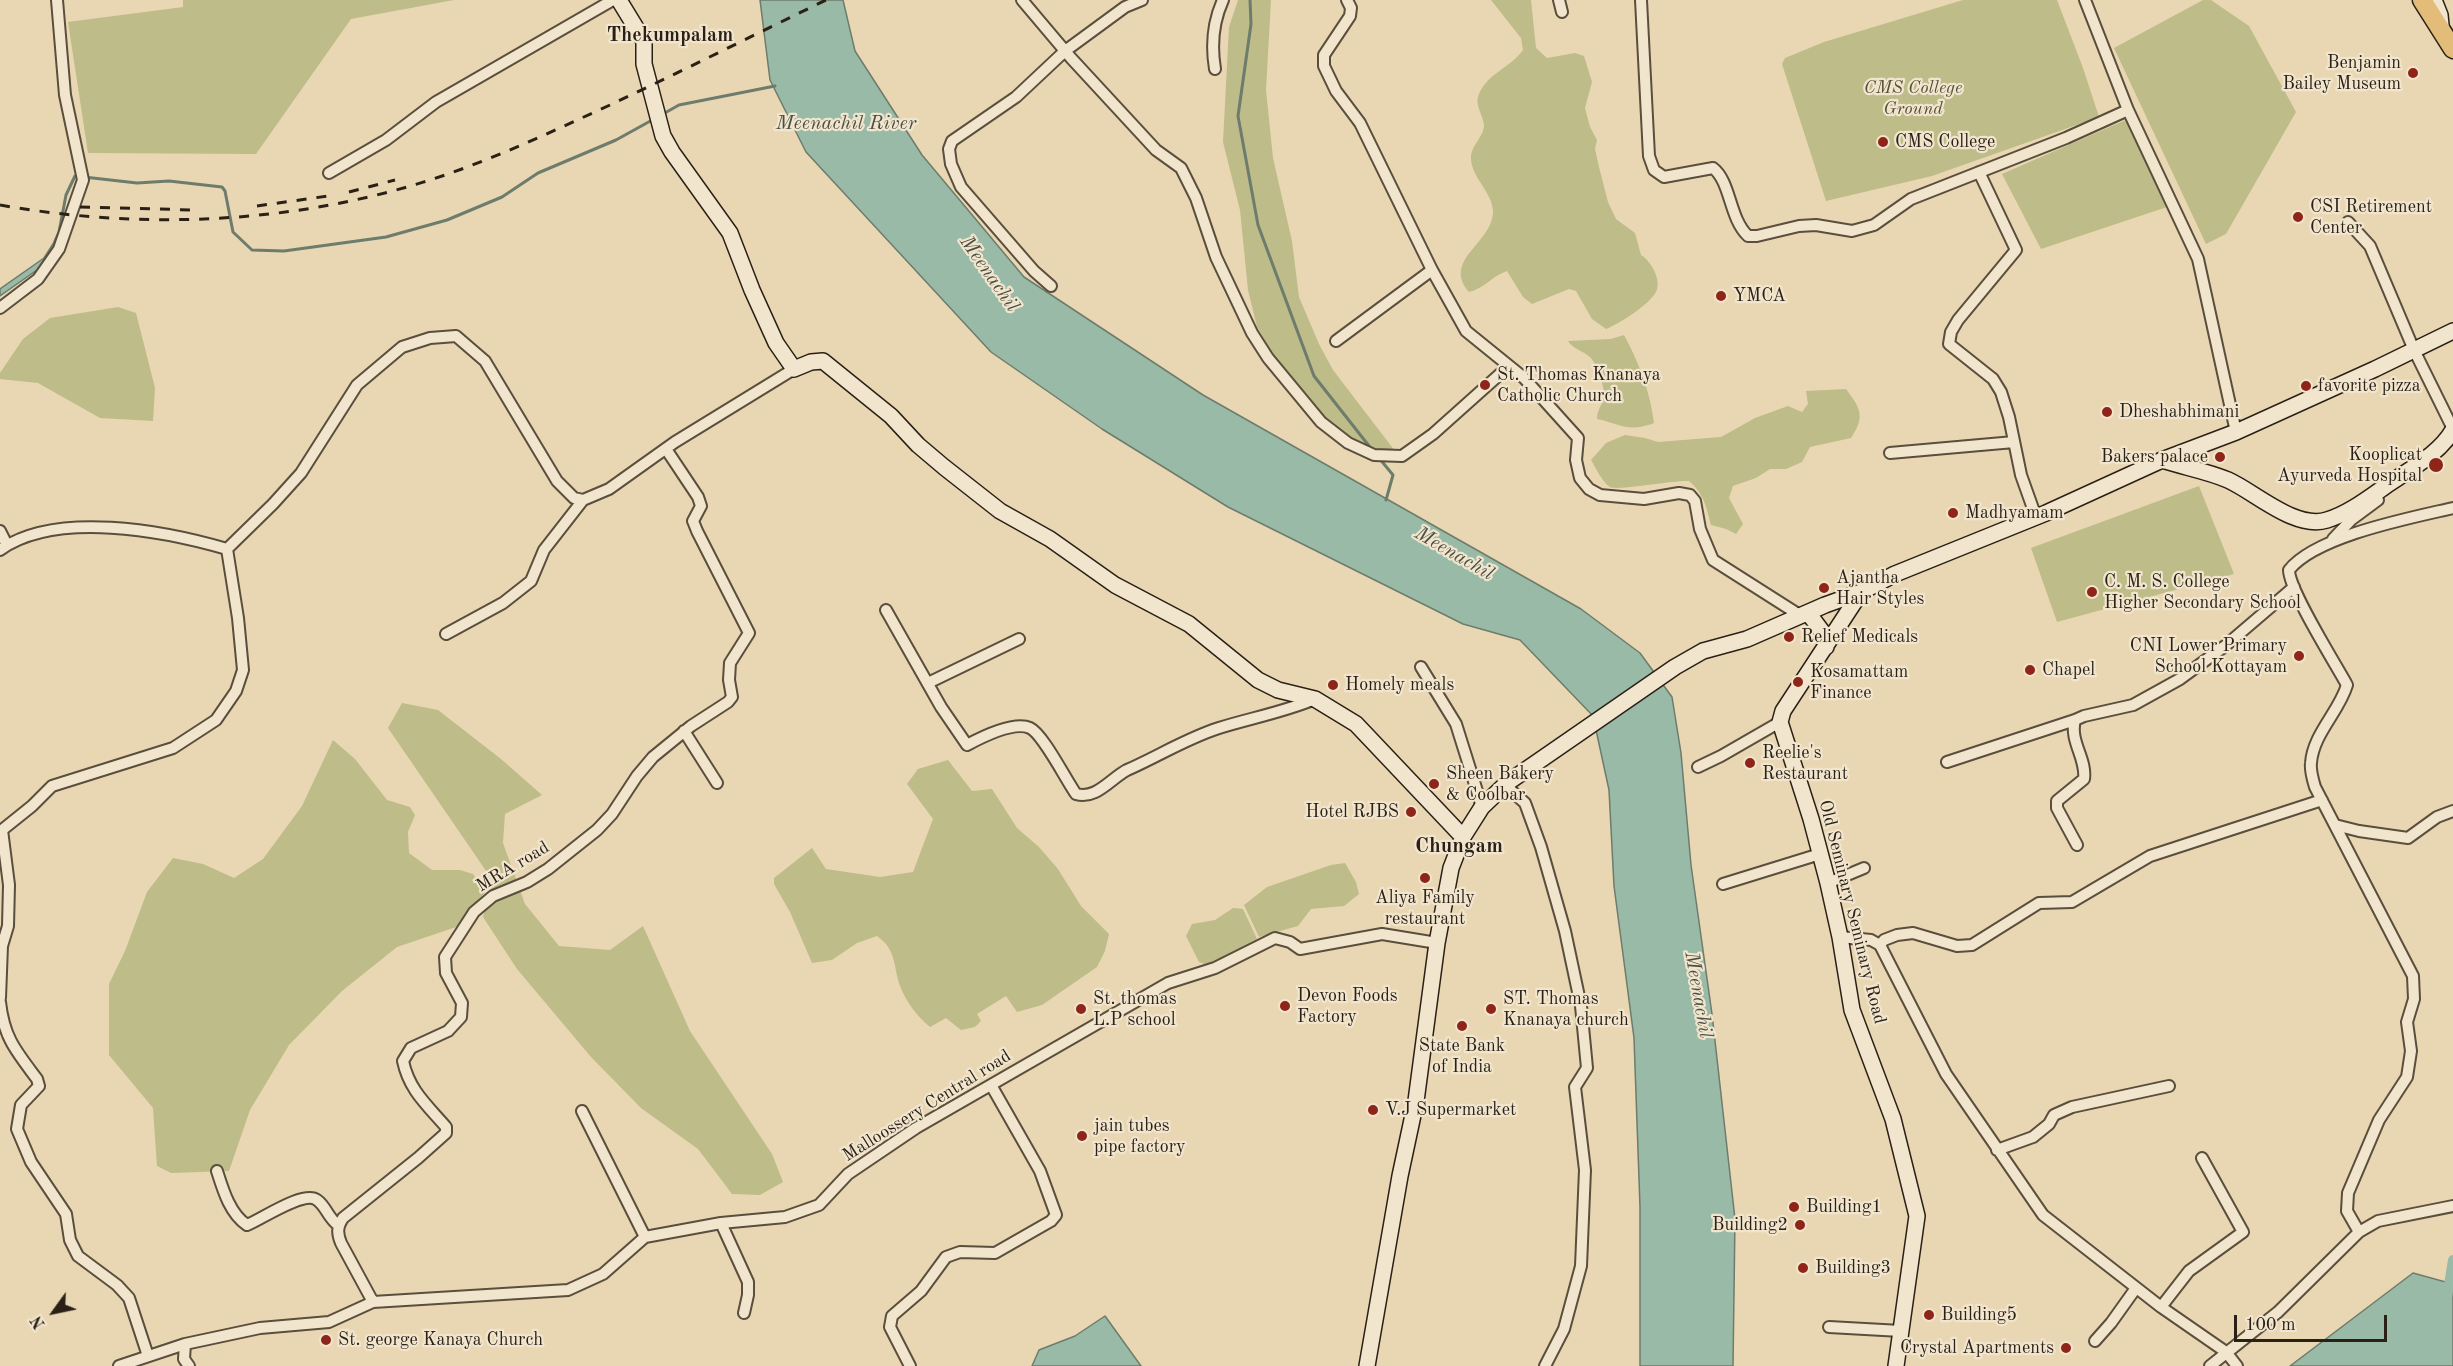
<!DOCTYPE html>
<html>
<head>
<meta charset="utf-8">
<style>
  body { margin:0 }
  #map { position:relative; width:2453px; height:1366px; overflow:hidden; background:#e9d7b3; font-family:"Old Standard TT",serif }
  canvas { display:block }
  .north { position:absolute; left:24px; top:1282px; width:60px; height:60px; -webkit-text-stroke:4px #f1e5ce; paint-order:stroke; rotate:237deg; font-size:16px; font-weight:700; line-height:24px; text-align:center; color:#2a2016 }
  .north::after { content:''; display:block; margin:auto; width:21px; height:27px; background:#2a2016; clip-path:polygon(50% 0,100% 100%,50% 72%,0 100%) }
  .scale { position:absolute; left:2234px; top:1315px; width:153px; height:27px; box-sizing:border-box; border:3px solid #2a2016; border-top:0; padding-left:8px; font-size:18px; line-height:21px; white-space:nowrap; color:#2a2016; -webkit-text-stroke:4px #f1e5ce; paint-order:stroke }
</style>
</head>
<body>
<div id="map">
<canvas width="2453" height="1366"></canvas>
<div class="north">N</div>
<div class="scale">100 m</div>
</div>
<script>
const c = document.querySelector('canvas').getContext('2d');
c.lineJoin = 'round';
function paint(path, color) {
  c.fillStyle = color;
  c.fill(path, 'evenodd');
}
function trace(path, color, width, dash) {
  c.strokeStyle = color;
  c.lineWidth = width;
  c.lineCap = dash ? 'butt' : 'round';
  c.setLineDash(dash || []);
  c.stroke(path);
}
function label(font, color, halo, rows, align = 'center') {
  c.font = font + ' "Old Standard TT",serif';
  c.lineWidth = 4.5;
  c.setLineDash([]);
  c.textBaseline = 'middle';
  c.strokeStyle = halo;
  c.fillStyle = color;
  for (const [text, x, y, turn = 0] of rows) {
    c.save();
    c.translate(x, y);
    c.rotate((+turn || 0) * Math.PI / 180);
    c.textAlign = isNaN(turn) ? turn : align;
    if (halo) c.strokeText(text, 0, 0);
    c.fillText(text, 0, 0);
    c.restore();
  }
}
paint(new Path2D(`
  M 183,0 L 454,0 L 351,19 L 256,154 L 88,153 L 68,22 L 183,7 Z
  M 1238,0 L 1271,0 L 1266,90 L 1273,158 L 1292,241 L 1299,297 L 1319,344 L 1333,370 L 1395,451 L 1374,453 L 1337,430 L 1282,370 L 1257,327 L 1248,290 L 1240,210 L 1223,142 L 1229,27 Z
  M 1491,0 L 1531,0 L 1536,48 L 1547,58 L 1575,53 L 1584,56 L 1592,82 L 1585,108 L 1590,127 L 1597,140 L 1595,149 L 1599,167 L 1608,202 L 1616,219 L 1635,233 L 1641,255 C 1651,261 1662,280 1656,292 C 1649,305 1619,324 1606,329 L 1592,319 L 1576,291 L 1569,289 L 1532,304 L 1523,297 L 1507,271 C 1492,276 1485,288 1469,292 C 1442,260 1491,244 1493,213 C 1494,193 1471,178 1471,158 C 1471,145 1484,137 1484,125 C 1483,114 1474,105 1479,94 C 1488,73 1510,68 1523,50 L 1521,38 Z
  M 1963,0 L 2057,0 L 2083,68 L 2099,117 L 1932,176 L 1826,201 L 1782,64 L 1785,58 L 1824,42 Z
  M 2203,0 L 2211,0 L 2249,26 L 2296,112 L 2226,234 L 2206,244 L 2114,48 Z
  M 2128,119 L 2170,206 L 2041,249 L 2002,174 Z
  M 118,307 L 136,313 L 155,388 L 153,421 L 100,418 L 38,383 L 0,379 L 0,373 L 23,339 L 50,318 Z
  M 1624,335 C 1639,363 1650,391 1654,423 C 1628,433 1621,424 1597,419 C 1597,409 1603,404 1604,396 C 1605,387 1596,363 1590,357 C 1583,351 1573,349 1568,341 L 1611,339 Z
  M 1846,389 C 1860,408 1866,416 1851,438 L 1810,447 L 1802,462 L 1786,469 L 1770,469 L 1756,478 L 1733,486 L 1729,498 L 1743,524 L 1736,534 L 1726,529 L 1711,525 C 1706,506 1704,494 1689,481 C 1674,480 1617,491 1610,487 C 1602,482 1596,468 1591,460 L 1606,443 L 1625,435 L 1645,438 L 1658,442 L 1721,437 L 1755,418 L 1788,406 L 1802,412 L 1808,404 L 1806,391 Z
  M 2199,486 L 2234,574 L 2057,622 L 2031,548 Z
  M 402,703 L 438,710 L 501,759 L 542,795 L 505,814 L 503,843 L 525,904 L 559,946 L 610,950 L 643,926 L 690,1031 L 772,1154 L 783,1182 L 760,1195 L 732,1194 L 698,1149 L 641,1108 L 591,1057 L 517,969 L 483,917 L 493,881 L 388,728 Z
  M 333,740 L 355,759 L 387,800 L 410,807 L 415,815 L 408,832 L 409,853 L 432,870 L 460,870 L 473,874 L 485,892 L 459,926 L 397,947 L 342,991 L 289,1045 L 250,1110 L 229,1171 L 171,1173 L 157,1166 L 153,1108 L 109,1055 L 109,984 L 125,951 L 147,892 L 173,858 L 203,864 L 234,878 L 263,859 L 302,806 Z
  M 948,760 L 972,791 L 992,789 L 1017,828 L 1039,847 L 1058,869 L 1081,906 L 1109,934 L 1105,951 L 1097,967 L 1042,1005 L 1017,1012 L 1006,996 L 977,1014 L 981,1021 L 975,1027 L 961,1030 L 946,1018 L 930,1027 C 916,1015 907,1003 900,986 C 893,966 897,950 877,936 L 857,943 L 832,960 L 812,963 L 790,912 L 774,884 L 774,878 L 812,848 L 826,869 L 880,877 L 913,872 L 933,819 L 907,784 L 918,769 Z
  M 1345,863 L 1356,882 L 1359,894 L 1344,906 L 1311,909 L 1298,926 L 1259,937 L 1244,905 L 1267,887 L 1331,865 Z
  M 1233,908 L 1243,909 L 1257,939 L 1207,965 L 1199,962 L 1186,936 L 1192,924 L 1215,920 Z`), '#bebc88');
const water = new Path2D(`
  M 760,0 L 843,0 L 855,51 L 922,155 L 1024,277 L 1203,395 L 1581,609 L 1640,653 L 1672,697 L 1681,753 L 1691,865 L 1712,1014 L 1735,1219 L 1733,1366 L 1640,1366 L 1640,1207 L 1634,1038 L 1614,886 L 1609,790 L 1593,716 L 1520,640 L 1463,624 L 1228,507 L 1102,429 L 991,352 L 806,152 L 770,80 Z
  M 58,236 L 48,259 L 37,270 L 0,296 L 0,289 L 44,258 Z
  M 2413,1273 L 2453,1284 L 2453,1366 L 2290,1366 Z
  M 1105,1316 L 1141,1366 L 1032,1366 L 1039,1350 L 1075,1336 Z`);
paint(water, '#99baa6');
trace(water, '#6d7c6c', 1.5);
trace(new Path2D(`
  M 1250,0 L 1251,24 L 1238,116 L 1258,225 L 1314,376 L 1373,451
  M 663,114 L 679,105 L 775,86
  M 55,241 L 59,232 L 66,195 L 75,176 L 137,183 L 169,181 L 222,187 L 225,191 L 233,232 L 252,250 L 284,251 L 386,237 L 447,220 L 502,197 L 538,173 L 616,140 L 654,119
  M 1379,458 L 1393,475 L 1386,500`), '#6d7c6c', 3);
trace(new Path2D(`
  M 2447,1297 L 2453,1260`), '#99baa6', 10);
const street = new Path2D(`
  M 1022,0 L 1071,58 L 1156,150 L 1181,168 L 1196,198 L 1216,257 L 1252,333 L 1268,358 L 1321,422 L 1348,443 L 1374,455 L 1402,456 L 1433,434 L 1509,366
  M 1347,0 L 1351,8 L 1350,16 L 1324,55 L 1324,66 L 1336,91 L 1360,123 L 1432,270 L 1466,331 L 1524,378 L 1578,438 L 1576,460 L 1580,478 L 1589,489 L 1600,495 L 1644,499 L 1679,493 L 1690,495 L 1695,501 L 1700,529 L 1713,560 L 1801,616
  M 1559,0 L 1562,12
  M 1641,0 L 1649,156 L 1654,170 L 1664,177 L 1713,168 C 1731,182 1729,218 1748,236 L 1757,236 L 1799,226 L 1816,225 L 1852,231 L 1874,225 L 1911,199 L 2066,138 L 2128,110 L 2085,0
  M 1215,69 C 1211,45 1213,22 1223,0
  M 2128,110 L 2198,259 L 2236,432
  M 1979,172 L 2016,250 L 1958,320 L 1951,332 L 1949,344 L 1993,379 L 2001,392 L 2009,417 L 2021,475 L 2036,517
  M 329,173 L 386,140 L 436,102 L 613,0
  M 2348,222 L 2370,246 L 2414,350 L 2453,429
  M 1051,286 L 1034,271 L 961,187 L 951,164 L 949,149 L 952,141 L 1016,97 L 1065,51 L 1125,7 L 1142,0
  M 0,308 L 38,279 L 59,249 L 83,180 L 65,95 L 57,0
  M 1336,341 L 1432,270
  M 1890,453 L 2014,442
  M 0,531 L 7,545
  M 2333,539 L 2351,520 L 2378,500
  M 0,550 C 56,510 165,531 227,549
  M 886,610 L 941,707 L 967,745 C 982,737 1014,721 1030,728 C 1043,734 1066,780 1076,794 C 1096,800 1110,779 1127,770 C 1157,757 1187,738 1219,728 C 1251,718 1284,712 1315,699
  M 446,634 L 503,603 L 531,581 L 544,550 L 583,500
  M 1421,667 L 1456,724 L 1482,807
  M 928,683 L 1019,639
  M 684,731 L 717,783
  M 1947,762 L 2075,720
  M 1698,767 L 1721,756 L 1780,722
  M 1505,785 L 1525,803 L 1541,847 L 1565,931 L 1581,1006 L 1587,1068 L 1575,1087 L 1585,1170 L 1581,1266 L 1564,1329 L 1545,1366
  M 2335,825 L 2359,831 L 2408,838 L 2437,817 L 2453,811
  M 2077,845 L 2057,808 L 2057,801 L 2084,779 C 2087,759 2069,741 2075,720 L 2084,716 L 2133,705 L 2180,679 L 2225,646 L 2294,587
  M 1828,883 L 1864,868
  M 1723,884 L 1820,854
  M 1840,937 L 1871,940 L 1880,945 L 1946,1074 L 2043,1215 L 2161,1307 L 2226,1352 L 2237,1366
  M 1880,945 L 1884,940 L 1897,935 L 1913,933 L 1957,946 L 1972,945 L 2039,903 L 2072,902 L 2150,856 L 2322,800
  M 0,998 L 2,946 L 8,926 L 9,885 L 2,830 L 32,806 L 52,786 L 173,748 L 216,720 L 236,691 L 243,670 L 238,618 L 227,549 L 273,504 L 301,473 L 357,385 L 402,347 L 430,338 L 456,336 L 485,361 L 557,481 L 574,498 L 583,500 L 609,489 L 675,442 L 794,369
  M 0,1002 C 4,1038 16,1051 37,1079 L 39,1086 L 21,1105 L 17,1129 L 31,1162 L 66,1214 L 70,1240 L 78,1256 L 117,1285 L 129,1298 L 148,1356
  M 582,1111 L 645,1237
  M 1997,1150 L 2033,1137 L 2049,1124 L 2054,1115 L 2072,1107 L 2169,1086
  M 217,1171 C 223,1190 230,1214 247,1225 C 262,1219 304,1190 317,1200 C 326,1206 328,1218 338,1225
  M 721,1223 L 748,1282 L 748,1295 L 744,1313
  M 2359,1232 L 2347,1211 L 2348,1193 L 2379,1120 L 2407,1077 L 2411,1051 L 2407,1022 L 2414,999 L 2413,976 L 2315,787 C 2313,780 2310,771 2311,763 C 2313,734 2339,712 2347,685 C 2335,663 2289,590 2289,570 C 2316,536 2410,518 2453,508
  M 373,1302 L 341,1243 C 337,1233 337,1227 343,1218 L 418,1158 L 446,1133 L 446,1127 C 427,1105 409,1090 403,1061 L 411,1048 L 448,1031 L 461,1017 L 462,1003 L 446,973 L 445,957 L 474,912 L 493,896 L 527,882 L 548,869 L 597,830 L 612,814 L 637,776 L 653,757 L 691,726 L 728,702 L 732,697 L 729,680 L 730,663 L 749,633 L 697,531 L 693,521 L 701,506 L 698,497 L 666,449
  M 2161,1307 L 2189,1271 L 2243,1232 L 2202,1158
  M 1829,1327 L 1901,1331
  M 2095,1341 L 2111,1323 L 2136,1288
  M 185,1344 L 184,1359 L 189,1366
  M 119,1366 L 185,1344 L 260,1328 L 329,1322 L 373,1302 L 568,1290 L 603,1274 L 645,1237 L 721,1223 L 785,1217 L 819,1205 L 848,1174 L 916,1128 L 1168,983 L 1215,968 L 1275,938 L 1290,942 L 1300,949 L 1382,934 L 1437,943
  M 910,1366 L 890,1327 L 892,1316 L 921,1291 L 946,1257 L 960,1252 L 995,1253 L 1051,1221 L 1056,1215 L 1040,1171 L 991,1085
  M 2210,1366 L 2278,1312 L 2359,1232 L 2378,1221 L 2453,1206`);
const secondary = new Path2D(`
  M 619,0 L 644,41 L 644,64 L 663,136 L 672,152 L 730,233 L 752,290 L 776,343 L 794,369 L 811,362 L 823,361 L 891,416 L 918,445 L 944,467 L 1000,511 L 1050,539 L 1115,585 L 1189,624 L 1258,680 L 1278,690 L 1315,699 L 1356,724 L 1463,837
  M 2434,0 L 2440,15 L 2441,25
  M 2162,460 C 2183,467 2207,471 2228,480 C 2255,492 2295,530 2327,520 C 2350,513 2371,496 2390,483 C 2412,468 2440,453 2453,430
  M 1861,592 L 1783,711 L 1780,722 L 1811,819 L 1828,883 L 1840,937 L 1852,1010 L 1893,1119 L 1917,1216 L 1896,1366
  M 1809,614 L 1824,634 L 1826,647
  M 1367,1366 L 1400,1176 L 1416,1101 L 1437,943 L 1451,868 L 1463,837 L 1482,807 L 1507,783 L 1675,667 L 1703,651 L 1747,639 L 1825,605 L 1861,592 L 1895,574 L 2046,513 L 2162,460 L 2236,432 L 2375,369 L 2453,331`);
const primary = new Path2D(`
  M 2422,0 L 2453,49`);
trace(street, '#5a4e3d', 14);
trace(secondary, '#2a2016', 18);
trace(primary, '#2a2016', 21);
trace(street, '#f1e5ce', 10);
trace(secondary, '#f1e5ce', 15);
trace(primary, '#e4bc7a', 18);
trace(new Path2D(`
  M 349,192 L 395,180
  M 0,205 C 142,230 292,224 430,180 C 492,160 551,132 610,105 C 682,71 754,35 826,0
  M 257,206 L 328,196
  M 80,207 L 194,210`), '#2a2016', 3, [10, 10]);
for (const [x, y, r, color] of [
  [2413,73,6,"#8f2418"],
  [1883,142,6,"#8f2418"],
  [2298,217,6,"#8f2418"],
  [1721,296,6,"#8f2418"],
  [1485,385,6,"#8f2418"],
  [2306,386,6,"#8f2418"],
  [2107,412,6,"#8f2418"],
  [2220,457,6,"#8f2418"],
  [2436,465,8,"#8f2418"],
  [1953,513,6,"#8f2418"],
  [1824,588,6,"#8f2418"],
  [2092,592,6,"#8f2418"],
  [1789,637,6,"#8f2418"],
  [2299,656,6,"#8f2418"],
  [2030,670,6,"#8f2418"],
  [1798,682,6,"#8f2418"],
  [1333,685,6,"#8f2418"],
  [1750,763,6,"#8f2418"],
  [1434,784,6,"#8f2418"],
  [1411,812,6,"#8f2418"],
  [1425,878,6,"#8f2418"],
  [1285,1006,6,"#8f2418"],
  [1081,1009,6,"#8f2418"],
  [1491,1009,6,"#8f2418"],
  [1462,1026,6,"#8f2418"],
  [1373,1110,6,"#8f2418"],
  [1082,1136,6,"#8f2418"],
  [1794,1207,6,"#8f2418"],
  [1800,1225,6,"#8f2418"],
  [1803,1268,6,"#8f2418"],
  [1929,1315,6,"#8f2418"],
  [326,1340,6,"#8f2418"],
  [2066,1348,6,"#8f2418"]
]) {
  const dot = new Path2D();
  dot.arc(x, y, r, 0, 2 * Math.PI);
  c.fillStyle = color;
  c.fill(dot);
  trace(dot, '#f1e5ce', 2);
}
label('18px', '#2a2016', '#f1e5ce', [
  ["Benjamin",2401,63,"right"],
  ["Bailey Museum",2401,84,"right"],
  ["CMS College",1895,142],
  ["CSI Retirement",2310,207],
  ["Center",2310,228],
  ["YMCA",1733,296],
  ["St. Thomas Knanaya",1497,375],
  ["Catholic Church",1497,396],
  ["favorite pizza",2318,386],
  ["Dheshabhimani",2119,412],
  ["Kooplicat",2422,455,"right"],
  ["Ayurveda Hospital",2422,476,"right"],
  ["Bakers palace",2208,457,"right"],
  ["Madhyamam",1965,513],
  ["Ajantha",1836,578],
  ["Hair Styles",1836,599],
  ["C. M. S. College",2104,582],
  ["Higher Secondary School",2104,603],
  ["Relief Medicals",1801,637],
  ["CNI Lower Primary",2287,646,"right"],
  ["School Kottayam",2287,667,"right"],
  ["Chapel",2042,670],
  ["Kosamattam",1810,672],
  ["Finance",1810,693],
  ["Homely meals",1345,685],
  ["Reelie's",1762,753],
  ["Restaurant",1762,774],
  ["Sheen Bakery",1446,774],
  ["& Coolbar",1446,795],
  ["Hotel RJBS",1399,812,"right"],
  ["Aliya Family",1425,898,"center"],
  ["restaurant",1425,919,"center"],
  ["Devon Foods",1297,996],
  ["Factory",1297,1017],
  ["St. thomas",1093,999],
  ["L.P school",1093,1020],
  ["ST. Thomas",1503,999],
  ["Knanaya church",1503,1020],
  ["State Bank",1462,1046,"center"],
  ["of India",1462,1067,"center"],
  ["V.J Supermarket",1385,1110],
  ["jain tubes",1094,1126],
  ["pipe factory",1094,1147],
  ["Building1",1806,1207],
  ["Building2",1788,1225,"right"],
  ["Building3",1815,1268],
  ["Building5",1941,1315],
  ["St. george Kanaya Church",338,1340],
  ["Crystal Apartments",2054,1348,"right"]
], 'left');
label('italic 18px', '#564f38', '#f1e5ce', [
  ["CMS College",1913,88],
  ["Ground",1913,109]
]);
label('18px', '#2a2016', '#f1e5ce', [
  ["MRA road",513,867,-31],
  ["Old Seminary Seminary Road",1852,912,76],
  ["Malloossery Central road",927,1106,-32]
]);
label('bold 20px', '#2a2016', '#f1e5ce', [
  ["Thekumpalam",670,36]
]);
label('italic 20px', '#4b4e41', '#f1e5ce', [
  ["Meenachil River",846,124],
  ["Meenachil",989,274,55],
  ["Meenachil",1454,554,30],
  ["Meenachil",1698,995,80]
]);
label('bold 21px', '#2a2016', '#f1e5ce', [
  ["Chungam",1459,846]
]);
</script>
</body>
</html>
